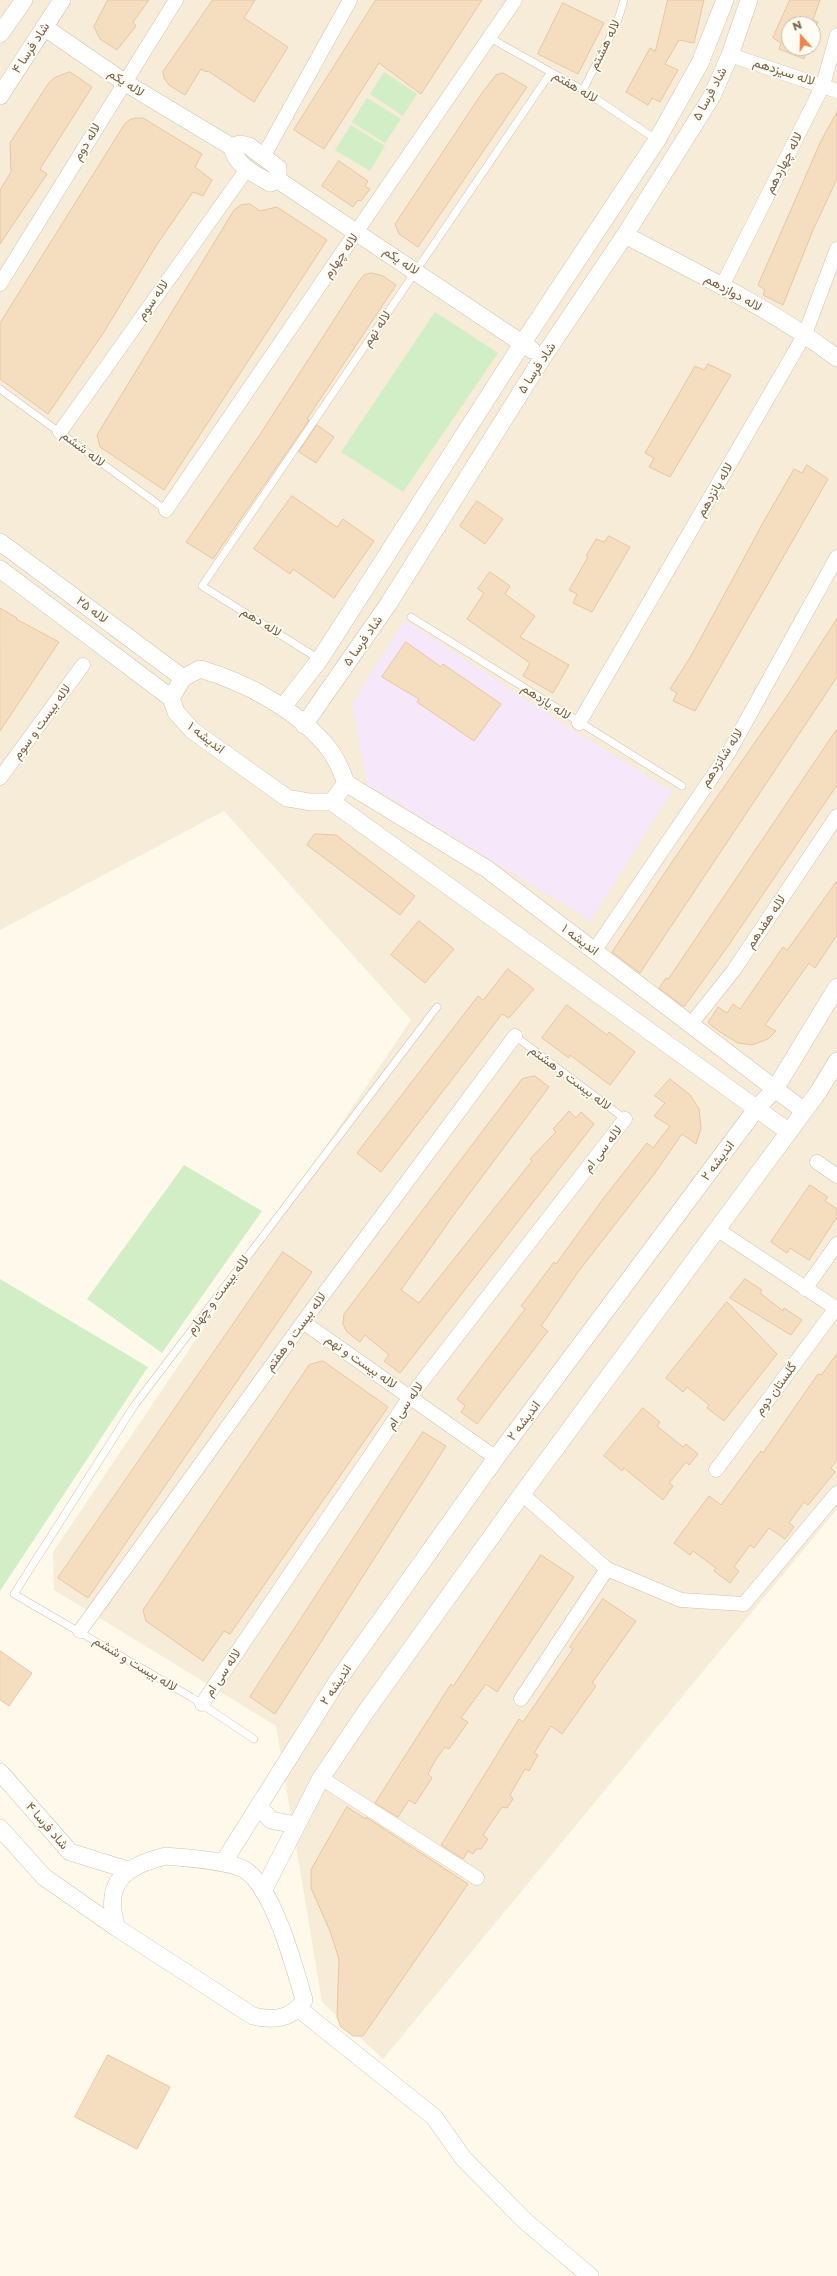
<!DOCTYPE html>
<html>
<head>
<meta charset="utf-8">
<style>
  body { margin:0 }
  #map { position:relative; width:837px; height:2276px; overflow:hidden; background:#fef9eb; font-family:Montserrat,sans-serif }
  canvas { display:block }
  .north { position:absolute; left:781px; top:16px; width:40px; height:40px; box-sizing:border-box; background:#fffcf3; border:1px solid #cbbfb0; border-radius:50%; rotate:340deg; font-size:11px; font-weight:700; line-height:16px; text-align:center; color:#7c634b }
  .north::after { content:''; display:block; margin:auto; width:14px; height:18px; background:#ef8449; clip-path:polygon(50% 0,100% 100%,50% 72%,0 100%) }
</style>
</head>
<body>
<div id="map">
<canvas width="837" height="2276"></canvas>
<div class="north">N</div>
</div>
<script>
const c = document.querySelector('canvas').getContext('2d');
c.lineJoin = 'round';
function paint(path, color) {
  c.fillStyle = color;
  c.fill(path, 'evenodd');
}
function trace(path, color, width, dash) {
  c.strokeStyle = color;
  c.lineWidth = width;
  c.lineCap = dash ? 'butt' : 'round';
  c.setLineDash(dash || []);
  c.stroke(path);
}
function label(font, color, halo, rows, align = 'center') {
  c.font = font + ' Montserrat,Vazirmatn,sans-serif';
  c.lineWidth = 3.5;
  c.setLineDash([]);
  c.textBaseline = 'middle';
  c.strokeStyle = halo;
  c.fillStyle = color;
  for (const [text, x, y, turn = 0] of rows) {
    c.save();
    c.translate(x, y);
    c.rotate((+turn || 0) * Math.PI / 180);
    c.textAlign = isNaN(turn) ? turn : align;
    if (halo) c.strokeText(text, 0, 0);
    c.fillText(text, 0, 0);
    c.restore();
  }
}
paint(new Path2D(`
  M 0,0 L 837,0 L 837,1509 L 383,2059 L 322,2002 L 276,1726 L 54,1590 L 53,1552 L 411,1020 L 224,811 L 0,930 ZM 789,24 L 813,24 L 813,48 L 789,48 Z`), '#f6ecd8');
paint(new Path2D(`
  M 405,620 L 557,720 L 672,791 L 591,921 L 367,784 L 352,703 Z`), '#f6e7fb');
paint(new Path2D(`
  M 384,72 L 417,94 L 403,116 L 370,94 Z
  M 367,98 L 401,119 L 385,143 L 352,122 Z
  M 351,125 L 385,146 L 370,171 L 335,150 Z
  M 435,312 L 498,353 L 403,492 L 341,452 Z
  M 184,1165 L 262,1211 L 162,1353 L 87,1299 Z
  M 0,1279 L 148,1367 L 0,1591 Z`), '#d1eec7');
const building = new Path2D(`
  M 108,0 L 149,0 L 133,22 L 136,26 L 117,50 L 100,39 L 94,27 Z
  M 213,0 L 255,0 L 244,18 L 288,47 L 254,102 L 208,71 L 207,72 L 201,69 L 185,95 L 169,85 L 164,78 L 163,72 Z
  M 376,0 L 482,0 L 421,94 L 379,63 L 324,149 L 294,130 Z
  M 668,0 L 704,0 L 694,43 L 679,40 L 665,64 L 678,70 L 660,102 L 652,98 L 648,105 L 626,92 L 650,48 L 655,51 Z
  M 790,0 L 820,0 L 813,20 L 818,22 L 813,35 L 813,24 L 789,24 L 789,48 L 808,48 L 804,59 L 779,49 L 781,43 L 773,38 Z
  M 563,3 L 604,23 L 578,74 L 538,54 Z
  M 70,72 L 92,87 L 40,169 L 47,174 L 0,244 L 0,190 L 11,172 L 10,143 L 48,84 L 54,78 Z
  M 503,73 L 527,87 L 418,247 L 399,234 L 395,224 L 482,93 L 496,75 Z
  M 837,112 L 837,179 L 813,230 L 783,305 L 763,295 L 765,290 L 758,285 L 821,141 Z
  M 136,118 L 143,118 L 202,154 L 195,167 L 212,180 L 203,196 L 193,192 L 156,246 L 104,332 L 48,414 L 0,379 L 0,323 L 124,125 L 129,120 Z
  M 339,161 L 368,181 L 365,186 L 370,189 L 361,201 L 358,200 L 353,207 L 322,186 Z
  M 250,204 L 260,211 L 277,207 L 327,240 L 164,490 L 100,447 L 97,435 L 234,210 L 241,205 Z
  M 372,273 L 383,276 L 396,285 L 307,419 L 309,420 L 213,559 L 186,542 L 259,436 L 359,281 L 364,275 Z
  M 708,364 L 731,375 L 670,477 L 649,467 L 654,458 L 645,453 L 695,366 L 704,370 Z
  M 317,425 L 334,437 L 316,463 L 299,452 Z
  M 807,465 L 828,479 L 695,711 L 673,701 L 677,693 L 670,689 L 691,656 L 764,521 L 794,469 L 802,473 Z
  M 292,496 L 337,527 L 343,519 L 374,541 L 334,598 L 293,569 L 290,574 L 254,549 Z
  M 477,501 L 503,519 L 485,544 L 460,526 Z
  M 609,536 L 630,547 L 592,612 L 573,603 L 577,594 L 569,590 L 588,557 L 586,556 L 596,539 L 604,542 Z
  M 490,572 L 510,586 L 505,594 L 535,616 L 520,637 L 569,665 L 553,693 L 523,676 L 530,663 L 467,619 L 484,593 L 478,589 Z
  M 0,608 L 17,618 L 16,619 L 59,642 L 0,731 Z
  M 837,619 L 837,677 L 640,973 L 612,952 L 674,859 L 785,699 Z
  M 406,642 L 441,667 L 443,664 L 501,704 L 474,741 L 417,702 L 419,699 L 382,677 Z
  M 837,729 L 837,785 L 728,946 L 684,1007 L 659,988 L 666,978 L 668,979 Z
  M 315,834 L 336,835 L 415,896 L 400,915 L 307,845 Z
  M 837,881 L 837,935 L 815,968 L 809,963 L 765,1025 L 776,1031 L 768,1039 L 752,1045 L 738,1043 L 720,1032 L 708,1023 L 718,1007 L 727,1013 L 733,1004 L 740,1009 L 783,947 L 787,950 Z
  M 419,921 L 454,949 L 425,983 L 391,955 Z
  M 508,969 L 534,989 L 509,1018 L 502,1014 L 381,1172 L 357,1153 L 478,996 L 483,1000 Z
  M 567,1005 L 607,1035 L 609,1032 L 635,1052 L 610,1085 L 570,1055 L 569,1058 L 542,1038 Z
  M 535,1076 L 549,1087 L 455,1213 L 401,1290 L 419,1303 L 532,1161 L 530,1159 L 556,1132 L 553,1129 L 569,1111 L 576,1118 L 581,1112 L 594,1124 L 400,1373 L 384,1361 L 389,1355 L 365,1335 L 360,1342 L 347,1332 L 343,1324 L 344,1314 L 522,1079 Z
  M 670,1079 L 690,1095 L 699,1109 L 701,1128 L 696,1144 L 682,1134 L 655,1173 L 578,1272 L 541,1326 L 548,1331 L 477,1424 L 461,1412 L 465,1406 L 457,1399 L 525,1309 L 521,1306 L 531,1293 L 554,1262 L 556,1264 L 603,1199 L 647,1143 L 653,1148 L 670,1126 L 654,1116 L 665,1103 L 655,1096 Z
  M 810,1185 L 828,1197 L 825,1201 L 837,1209 L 837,1217 L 809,1260 L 790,1248 L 787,1253 L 771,1242 Z
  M 283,1252 L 312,1272 L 88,1598 L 58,1578 Z
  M 745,1279 L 762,1290 L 760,1293 L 783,1311 L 784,1308 L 802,1320 L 791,1335 L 730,1298 Z
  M 727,1302 L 777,1354 L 724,1421 L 707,1408 L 709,1405 L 687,1387 L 683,1392 L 666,1378 Z
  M 837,1354 L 837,1460 L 831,1468 L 835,1472 L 808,1505 L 804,1502 L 789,1523 L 794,1527 L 785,1539 L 769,1528 L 754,1548 L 750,1545 L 734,1567 L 739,1571 L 730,1583 L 714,1571 L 716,1568 L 693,1551 L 690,1555 L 674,1543 L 709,1496 L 721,1505 L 761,1451 L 763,1453 L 818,1374 L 821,1375 Z
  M 323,1361 L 388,1407 L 230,1634 L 224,1631 L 203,1661 L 146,1621 L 143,1610 L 309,1365 Z
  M 643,1408 L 660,1422 L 657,1426 L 683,1447 L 686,1444 L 698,1454 L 689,1465 L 686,1462 L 669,1483 L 673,1486 L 663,1500 L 624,1468 L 622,1471 L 604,1456 Z
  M 423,1432 L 446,1446 L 275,1714 L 250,1697 Z
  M 541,1555 L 574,1577 L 497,1692 L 486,1684 L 461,1718 L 468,1722 L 449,1749 L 445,1747 L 436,1759 L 428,1774 L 432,1778 L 415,1804 L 409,1800 L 398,1817 L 375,1803 L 451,1684 L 453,1686 Z
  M 603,1599 L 636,1621 L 592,1683 L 596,1686 L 562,1734 L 551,1726 L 534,1753 L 538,1755 L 529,1771 L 525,1769 L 510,1795 L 513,1799 L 507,1808 L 502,1807 L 483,1835 L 488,1839 L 481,1849 L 476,1849 L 473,1854 L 468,1851 L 463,1859 L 441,1845 L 519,1719 L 523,1722 L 573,1649 L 570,1647 Z
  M 0,1651 L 32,1673 L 9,1706 L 0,1700 Z
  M 347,1807 L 366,1819 L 366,1817 L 468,1884 L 363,2036 L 353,2036 L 341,2027 L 337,2017 L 339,1959 L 330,1931 L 311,1888 L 311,1870 Z
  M 108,2055 L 170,2087 L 137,2149 L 75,2117 Z`);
paint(building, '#f5ddc0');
trace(building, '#e9c69f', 1);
const service = new Path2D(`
  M 490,38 L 583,90 L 657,140
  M 583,90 L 617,23 L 624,0
  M 0,389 L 166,510
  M 411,617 L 682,786
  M 319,659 L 202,586 L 551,72
  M 515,1036 L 625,1119
  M 254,1739 L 191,1697 L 14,1594 L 134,1406 L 437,1007`);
const minor = new Path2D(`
  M 730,55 L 837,91
  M 263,157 L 350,0
  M 0,284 L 176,0
  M 722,286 L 823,85 L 837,35
  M 60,432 L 247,169
  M 166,510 L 515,0
  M 579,723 L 805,334 L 837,249
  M 0,778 L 83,665
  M 594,951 L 729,752 L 837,557
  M 691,1024 L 734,970 L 837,816
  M 817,1162 L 837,1176
  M 718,1230 L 837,1309
  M 805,1289 L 837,1244
  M 303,1322 L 496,1458
  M 716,1470 L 836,1308
  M 522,1494 L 607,1569 L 681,1600 L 744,1604 L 837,1493
  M 80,1631 L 303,1322 L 515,1036
  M 521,1699 L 607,1569
  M 202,1704 L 410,1397 L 625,1119
  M 321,1778 L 477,1878`);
const tertiary = new Path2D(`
  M 44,27 L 124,82 L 232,147
  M 0,34 L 24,0
  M 0,96 L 62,0
  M 240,144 L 249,146 L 278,168 L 278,180 L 270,183 C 255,174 235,165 232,147 Z
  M 278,180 L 532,350
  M 625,235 C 697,273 772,309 837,358
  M 0,542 L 183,678
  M 0,569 L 171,698
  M 283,707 L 320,659 L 522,344 L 657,140 L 700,63 L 725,0
  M 304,725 L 389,603 L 543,357 L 625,235 L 712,96 L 730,55 L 749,0
  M 346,783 L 487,869 L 804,1111
  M 332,802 L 346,783 C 341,769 335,756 326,745 C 294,708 245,682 200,669 L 183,678 L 171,698 L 176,712 L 193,731 L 287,798 L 310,802 L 332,802 L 789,1132
  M 0,1772 L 70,1852 L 128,1870
  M 259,1807 L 271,1820 L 296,1825
  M 0,1828 L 44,1877 L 117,1928
  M 166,1856 C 186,1858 228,1860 245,1870 C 273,1887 295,1968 304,2000 C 293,2019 273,2021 253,2016 L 117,1928 C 102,1882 125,1866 166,1856 Z
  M 223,1863 L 336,1683 L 496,1458 L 757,1108 L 775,1089 L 837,987
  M 263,1891 L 321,1778 L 367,1710 L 522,1494 L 819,1091 L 837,1061
  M 299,2009 L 434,2117 L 463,2158 L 525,2221 L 590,2276`);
trace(service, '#d2c3ae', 8);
trace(minor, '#d2c3ae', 15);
trace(tertiary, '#d2c3ae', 18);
trace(service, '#fff', 7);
trace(minor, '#fff', 14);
trace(tertiary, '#fff', 17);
label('13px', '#7c634b', '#fffcf3', [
  ["لاله هشتم",605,45,-64],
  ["شاد فرسا ۴",31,48,-57],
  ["لاله سیزدهم",784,72,18],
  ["لاله یکم",126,83,33],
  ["لاله هفتم",575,87,31],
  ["شاد فرسا ۵",710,94,-62],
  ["لاله دوم",87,142,-59],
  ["لاله چهاردهم",784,163,-63],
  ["لاله چهارم",341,256,-55],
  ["لاله یکم",401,261,34],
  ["لاله دوازدهم",733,293,29],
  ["لاله سوم",153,300,-55],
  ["لاله نهم",377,329,-56],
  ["شاد فرسا ۵",537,368,-57],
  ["لاله ششم",83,449,37],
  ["لاله پانزدهم",715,490,-60],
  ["لاله ۲۵",92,610,37],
  ["لاله دهم",261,622,32],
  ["شاد فرسا ۵",363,641,-55],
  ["لاله یازدهم",546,702,33],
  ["لاله بیست و سوم",42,722,-54],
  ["اندیشه ۱",206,738,38],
  ["لاله شانزدهم",722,758,-57],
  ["لاله هفدهم",766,922,-56],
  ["اندیشه ۱",580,940,37],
  ["لاله بیست و هشتم",570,1078,37],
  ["لاله سی ام",603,1149,-52],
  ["اندیشه ۲",718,1161,-53],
  ["لاله بیست و چهارم",218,1295,-53],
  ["لاله بیست و هفتم",296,1332,-54],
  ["لاله بیست و نهم",361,1362,35],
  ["گلستان دوم",776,1389,-54],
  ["لاله سی ام",405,1406,-55],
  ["اندیشه ۲",524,1421,-53],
  ["لاله بیست و ششم",135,1664,31],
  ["لاله سی ام",223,1673,-56],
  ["اندیشه ۲",336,1685,-56],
  ["شاد فرسا ۴",47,1826,49]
]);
</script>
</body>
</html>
